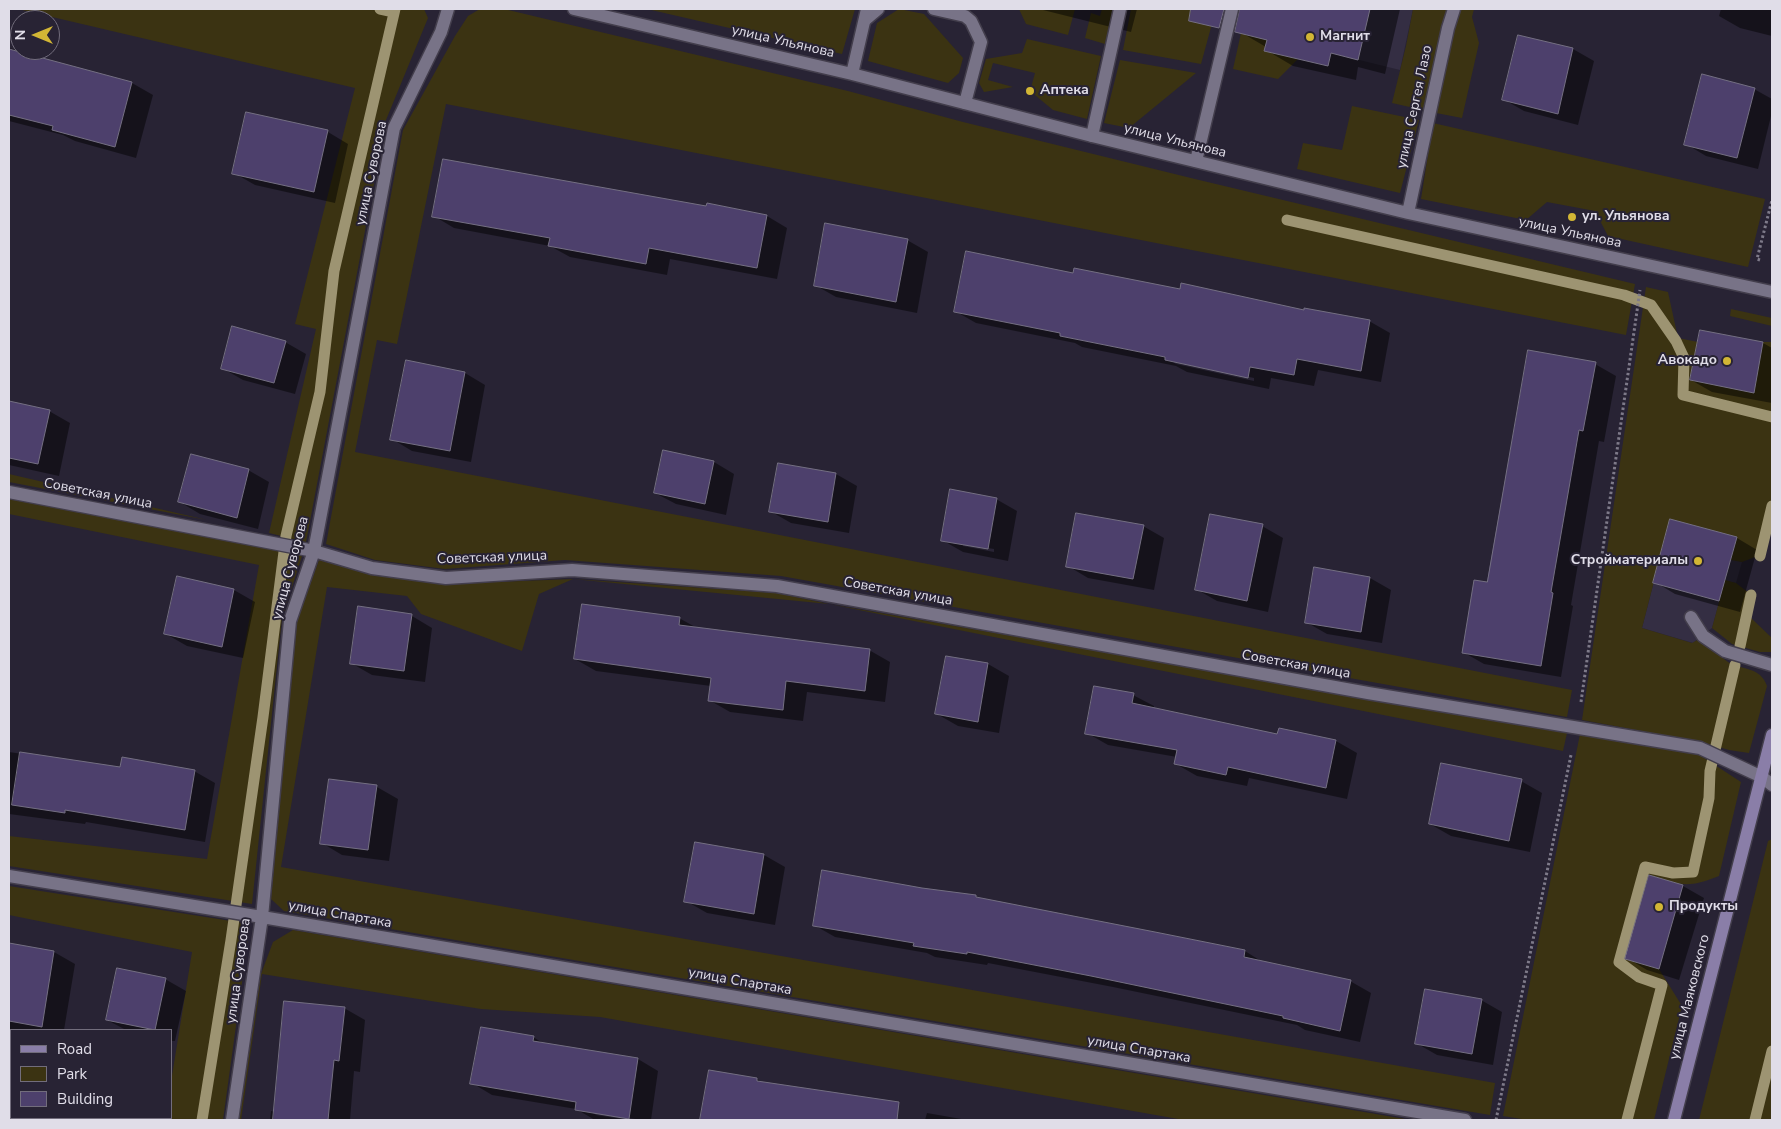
<!DOCTYPE html>
<html>
<head>
<meta charset="utf-8">
<style>
  body { margin:0 }
  #map { position:relative; width:1781px; height:1129px; overflow:hidden; background:#282334; font-family:"Nunito Sans",sans-serif }
  canvas { display:block }
  .frame { position:absolute; inset:0; border:10px solid #e0dde8; pointer-events:none }
  .legend { position:absolute; left:10px; top:1029px; width:162px; height:90px; box-sizing:border-box; background:#282334; border:1px solid #726d7c; margin:0; padding:6px 9px; list-style:none; font-size:15px; color:#e0dde8 }
  .legend li { display:flex; align-items:center; gap:10px; height:25px }
  .legend b { width:25px; border:1px solid #726d7c }
  .north { position:absolute; left:10px; top:10px; width:50px; height:50px; box-sizing:border-box; background:#282334; border:1px solid #726d7c; border-radius:50%; rotate:270deg; font-size:14px; font-weight:700; line-height:20px; text-align:center; color:#e0dde8 }
  .north::after { content:''; display:block; margin:auto; width:18px; height:22px; background:#d2b635; clip-path:polygon(50% 0,100% 100%,50% 72%,0 100%) }
</style>
</head>
<body>
<div id="map">
<canvas width="1781" height="1129"></canvas>
<div class="frame"></div>
<ul class="legend">
<li><b style="height:6px;background:#8a7ea8"></b>Road</li>
<li><b style="height:14px;background:#3b3312"></b>Park</li>
<li><b style="height:14px;background:#4d406c"></b>Building</li>
</ul>
<div class="north">N</div>
</div>
<script>
const c = document.querySelector('canvas').getContext('2d');
c.lineJoin = 'round';
function paint(path, color) {
  c.fillStyle = color;
  c.fill(path, 'evenodd');
}
function trace(path, color, width, dash) {
  c.strokeStyle = color;
  c.lineWidth = width;
  c.lineCap = dash ? 'butt' : 'round';
  c.setLineDash(dash || []);
  c.stroke(path);
}
function label(font, color, halo, rows, align = 'center') {
  c.font = font + ' "Nunito Sans",sans-serif';
  c.lineWidth = 4;
  c.setLineDash([]);
  c.textBaseline = 'middle';
  c.strokeStyle = halo;
  c.fillStyle = color;
  for (const [text, x, y, turn = 0] of rows) {
    c.save();
    c.translate(x, y);
    c.rotate((+turn || 0) * Math.PI / 180);
    c.textAlign = isNaN(turn) ? turn : align;
    if (halo) c.strokeText(text, 0, 0);
    c.fillText(text, 0, 0);
    c.restore();
  }
}
paint(new Path2D(`
  M 1246,9 L 1413,9 L 1400,70 L 1331,53 L 1328,66 L 1264,51 L 1241,33 Z
  M 1670,519 L 1737,537 L 1731,559 L 1742,562 L 1736,583 L 1725,581 L 1712,628 L 1693,643 L 1642,628 Z`), '#342e43');
paint(new Path2D(`
  M 18,9 L 424,9 L 428,18 L 386,120 L 306,542 L 269,533 L 316,329 L 295,324 L 355,88 Z
  M 480,9 L 504,9 L 848,91 L 963,122 L 1195,179 L 1635,284 L 1626,335 L 446,104 L 397,344 L 377,340 L 355,452 L 1572,690 L 1567,717 L 781,576 L 565,560 L 445,569 L 375,560 L 326,544 L 403,130 L 455,36 L 468,16 Z
  M 647,9 L 855,9 L 842,54 Z
  M 899,9 L 924,14 L 963,58 L 959,73 L 948,83 L 868,61 L 877,23 Z
  M 1019,9 L 1075,9 L 1068,35 L 1026,24 Z
  M 1102,9 L 1113,9 L 1105,44 L 1085,38 L 1091,13 L 1100,16 Z
  M 1131,9 L 1216,9 L 1201,64 L 1123,50 Z
  M 1413,9 L 1449,9 L 1443,27 L 1423,110 L 1392,103 L 1406,46 Z
  M 1460,9 L 1474,9 L 1472,17 L 1479,43 L 1462,118 L 1436,113 L 1454,26 Z
  M 1241,33 L 1267,40 L 1264,50 L 1298,59 L 1278,79 L 1233,69 Z
  M 1027,39 L 1101,56 L 1087,119 L 1053,110 L 1030,91 L 1035,73 L 993,63 L 988,80 L 1013,87 L 984,92 L 979,83 L 986,59 L 1022,53 Z
  M 1120,60 L 1196,73 L 1129,128 L 1104,123 Z
  M 1352,106 L 1419,120 L 1400,193 L 1297,169 L 1303,143 L 1342,150 Z
  M 1433,123 L 1765,199 L 1748,267 L 1608,236 L 1595,211 L 1547,202 L 1526,220 L 1421,199 Z
  M 1646,287 L 1668,292 L 1678,338 L 1698,342 L 1690,380 L 1753,392 L 1763,342 L 1772,342 L 1772,527 L 1763,554 L 1742,562 L 1731,560 L 1737,537 L 1670,519 L 1642,628 L 1692,643 L 1699,639 C 1708,646 1718,655 1728,662 C 1743,671 1760,666 1767,686 L 1749,753 L 1729,750 L 1702,742 L 1582,720 Z
  M 1731,309 L 1772,318 L 1772,326 L 1730,316 Z
  M 9,474 L 207,520 L 9,482 Z
  M 9,498 L 303,553 L 282,618 L 252,904 L 9,866 L 9,836 L 207,859 L 259,565 L 9,514 Z
  M 319,560 L 371,575 L 445,584 L 573,579 L 776,593 L 829,604 L 1567,733 L 1563,751 L 829,604 L 573,579 L 539,594 L 522,651 L 421,614 L 407,596 L 327,587 L 281,867 L 1495,1083 L 1490,1115 L 284,911 L 271,899 L 297,621 Z
  M 1725,580 L 1736,583 L 1754,597 L 1750,617 L 1772,638 L 1772,652 L 1760,652 L 1732,644 L 1712,628 Z
  M 1580,734 L 1698,754 L 1741,782 L 1719,876 C 1686,889 1682,885 1649,875 L 1659,969 L 1682,1006 L 1654,1120 L 1528,1120 L 1503,1116 Z
  M 1772,839 L 1772,1120 L 1699,1120 L 1768,841 Z
  M 9,886 L 250,924 L 223,1120 L 165,1120 L 166,1118 L 171,1118 L 171,1082 L 192,952 L 9,915 Z
  M 293,930 L 1411,1120 L 1184,1120 L 600,1017 L 481,1009 L 262,974 L 241,1120 L 239,1120 L 261,974 L 273,942 Z`), '#3b3312');
paint(new Path2D(`
  M 1039,9 L 1137,9 L 1131,32 Z
  M 1248,9 L 1400,9 L 1385,74 L 1358,67 L 1356,80 L 1293,66 L 1266,50 L 1266,47 L 1242,33 Z
  M 1721,9 L 1772,9 L 1772,36 L 1740,28 L 1719,16 Z
  M 1519,36 L 1573,49 L 1594,61 L 1578,125 L 1524,111 L 1503,99 Z
  M 9,48 L 34,54 L 44,60 L 132,83 L 153,95 L 136,158 L 75,141 L 63,135 L 9,121 Z
  M 1754,89 L 1772,99 L 1772,112 L 1758,169 L 1706,156 L 1686,144 Z
  M 247,114 L 328,132 L 348,144 L 335,203 L 255,185 L 234,173 Z
  M 707,207 L 767,216 L 787,228 L 777,279 L 670,259 L 667,275 L 570,257 L 550,246 L 454,228 L 434,216 Z
  M 907,240 L 928,252 L 917,313 L 836,297 L 815,285 Z
  M 1074,274 L 1369,321 L 1390,333 L 1381,382 L 1318,370 L 1314,386 L 1271,378 L 1269,389 L 1187,372 L 1176,366 L 1082,347 L 1075,343 L 976,323 L 955,311 ZM 1172,361 L 1254,378 L 1254,381 L 1176,364 Z
  M 1701,331 L 1763,343 L 1772,348 L 1772,403 L 1712,392 L 1691,380 Z
  M 285,342 L 306,354 L 295,394 L 243,380 L 222,368 Z
  M 1595,364 L 1616,376 L 1604,442 L 1599,441 L 1571,605 L 1573,606 L 1561,677 L 1484,664 L 1463,652 L 1488,583 Z
  M 465,373 L 485,385 L 471,462 L 412,451 L 392,439 Z
  M 9,402 L 49,411 L 70,423 L 59,476 L 9,465 Z
  M 714,462 L 734,474 L 726,515 L 676,504 L 655,493 Z
  M 779,464 L 836,474 L 857,486 L 849,533 L 791,523 L 770,511 Z
  M 248,470 L 269,482 L 258,529 L 200,514 L 180,502 Z
  M 996,499 L 1017,511 L 1008,561 L 963,552 L 942,540 ZM 963,544 L 994,549 L 994,552 L 963,546 Z
  M 1671,521 L 1737,538 L 1757,550 L 1740,612 L 1675,594 L 1655,582 Z
  M 1143,526 L 1164,538 L 1154,590 L 1088,578 L 1068,566 Z
  M 1262,526 L 1283,538 L 1268,612 L 1217,601 L 1196,589 Z
  M 1315,569 L 1370,578 L 1391,590 L 1382,643 L 1327,634 L 1306,622 Z
  M 178,578 L 234,590 L 255,602 L 243,658 L 187,646 L 166,634 Z
  M 412,616 L 432,628 L 425,682 L 372,675 L 351,663 Z
  M 679,618 L 697,628 L 869,650 L 890,662 L 885,702 L 807,692 L 803,721 L 730,712 L 709,700 L 711,686 L 596,671 L 575,659 Z
  M 947,657 L 988,664 L 1009,676 L 999,733 L 958,726 L 937,714 Z
  M 1133,695 L 1154,706 L 1154,708 L 1278,735 L 1280,729 L 1336,741 L 1357,753 L 1347,799 L 1249,778 L 1247,786 L 1197,776 L 1176,764 L 1177,757 L 1108,745 L 1087,733 Z
  M 9,752 L 121,768 L 194,771 L 215,783 L 205,842 L 86,822 L 85,824 L 9,814 Z
  M 331,780 L 377,787 L 398,799 L 389,861 L 342,855 L 322,843 Z
  M 1521,781 L 1542,793 L 1530,852 L 1451,836 L 1430,824 Z
  M 696,843 L 764,855 L 785,867 L 775,925 L 707,913 L 686,901 Z
  M 1650,877 L 1683,886 L 1704,898 L 1679,980 L 1647,970 L 1627,958 Z
  M 922,889 L 976,896 L 980,899 L 1245,951 L 1264,963 L 1350,981 L 1371,993 L 1360,1042 L 1305,1030 L 1297,1025 L 1113,987 L 988,963 L 987,965 L 935,957 L 927,953 L 835,937 L 814,925 Z
  M 9,944 L 54,952 L 75,964 L 64,1030 L 9,1029 Z
  M 165,979 L 186,991 L 175,1041 L 171,1041 L 171,1030 L 126,1030 L 107,1020 Z
  M 1481,1000 L 1502,1012 L 1493,1065 L 1437,1055 L 1416,1043 Z
  M 344,1008 L 365,1020 L 360,1072 L 354,1071 L 350,1120 L 270,1120 L 271,1111 L 275,1112 Z
  M 533,1037 L 546,1045 L 638,1059 L 658,1071 L 651,1120 L 635,1120 L 635,1119 L 593,1112 L 596,1115 L 629,1120 L 595,1120 L 576,1109 L 492,1095 L 472,1083 Z
  M 710,1071 L 757,1079 L 763,1083 L 872,1108 L 871,1120 L 701,1120 Z
  M 927,1113 L 967,1120 L 925,1120 Z`), '#0007');
trace(new Path2D(`
  M 380,9 L 394,12
  M 1287,220 L 1624,295 L 1651,305 L 1676,341 L 1684,358 L 1683,395 L 1772,417
  M 1760,556 L 1772,506
  M 1740,646 L 1751,595
  M 202,1120 L 231,940 L 263,717 L 286,536 L 320,392 L 334,271 L 395,9
  M 1627,1120 L 1662,985 L 1639,977 L 1619,962 L 1645,867 L 1673,873 L 1693,872 L 1709,798 L 1710,771 L 1735,665
  M 1755,1120 L 1772,1051`), '#9d9472', 11);
const building = new Path2D(`
  M 1191,9 L 1224,9 L 1219,28 L 1189,21 Z
  M 1240,9 L 1370,9 L 1358,60 L 1331,53 L 1328,66 L 1264,51 L 1267,40 L 1235,32 Z
  M 1518,35 L 1573,48 L 1558,114 L 1502,100 Z
  M 9,49 L 132,82 L 115,147 L 52,130 L 53,126 L 9,115 Z
  M 1702,74 L 1755,88 L 1737,158 L 1684,145 Z
  M 246,112 L 328,130 L 314,192 L 232,174 Z
  M 443,159 L 706,206 L 707,203 L 767,215 L 757,268 L 649,248 L 646,264 L 548,246 L 550,238 L 432,217 Z
  M 825,223 L 908,239 L 896,302 L 814,286 Z
  M 966,251 L 1073,273 L 1074,268 L 1180,289 L 1181,283 L 1304,310 L 1304,308 L 1370,320 L 1361,371 L 1297,359 L 1294,375 L 1250,367 L 1248,378 L 1165,360 L 1165,357 L 1060,336 L 1060,333 L 954,312 Z
  M 232,326 L 286,341 L 274,383 L 221,369 Z
  M 1700,330 L 1763,342 L 1754,393 L 1690,380 Z
  M 1528,350 L 1596,362 L 1583,431 L 1579,430 L 1551,592 L 1553,593 L 1541,666 L 1462,653 L 1474,580 L 1487,582 Z
  M 406,360 L 465,372 L 450,451 L 390,440 Z
  M 9,401 L 50,410 L 38,464 L 9,458 Z
  M 663,450 L 714,461 L 705,504 L 654,493 Z
  M 191,454 L 249,469 L 237,518 L 178,502 Z
  M 778,463 L 836,473 L 828,522 L 769,512 Z
  M 950,489 L 997,498 L 988,549 L 941,541 Z
  M 1076,513 L 1144,525 L 1133,579 L 1066,567 Z
  M 1210,514 L 1263,524 L 1247,601 L 1195,590 Z
  M 1670,519 L 1737,537 L 1719,601 L 1653,583 Z
  M 1314,567 L 1370,577 L 1361,632 L 1305,623 Z
  M 177,576 L 234,589 L 222,647 L 164,634 Z
  M 582,604 L 680,617 L 679,625 L 870,649 L 865,691 L 786,681 L 783,710 L 708,701 L 711,678 L 574,659 Z
  M 358,606 L 412,614 L 404,671 L 350,664 Z
  M 946,656 L 988,663 L 978,722 L 935,714 Z
  M 1094,686 L 1134,693 L 1132,703 L 1277,734 L 1279,728 L 1336,740 L 1326,788 L 1228,767 L 1226,775 L 1174,764 L 1177,750 L 1085,734 Z
  M 20,752 L 120,767 L 122,757 L 195,770 L 185,830 L 65,810 L 65,813 L 12,805 Z
  M 1441,763 L 1522,779 L 1509,841 L 1429,824 Z
  M 329,779 L 377,785 L 368,850 L 320,844 Z
  M 695,842 L 764,854 L 754,914 L 684,902 Z
  M 822,870 L 922,888 L 976,895 L 976,897 L 1155,932 L 1245,950 L 1244,957 L 1351,980 L 1340,1031 L 1283,1018 L 1283,1016 L 1091,976 L 967,952 L 967,954 L 913,946 L 914,943 L 813,926 Z
  M 1649,875 L 1683,885 L 1659,969 L 1625,959 Z
  M 9,943 L 54,951 L 42,1027 L 9,1021 Z
  M 117,968 L 166,978 L 155,1030 L 106,1020 Z
  M 1425,989 L 1482,999 L 1472,1054 L 1415,1044 Z
  M 284,1001 L 345,1007 L 339,1061 L 334,1060 L 328,1120 L 273,1120 Z
  M 481,1027 L 534,1036 L 533,1041 L 638,1058 L 629,1119 L 575,1110 L 576,1102 L 470,1084 Z
  M 709,1070 L 757,1078 L 757,1081 L 899,1102 L 897,1120 L 700,1120 Z`);
paint(building, '#4d406c');
trace(building, '#746f82', 1);
const lane = new Path2D(`
  M 934,9 L 965,16 L 971,21 L 981,42 L 965,103
  M 865,20 L 878,9
  M 1092,136 L 1120,9
  M 1196,161 L 1232,9
  M 1691,617 L 1703,636 L 1725,651 L 1772,665`);
const street = new Path2D(`
  M 574,9 L 852,74 L 1092,136 L 1408,213 L 1772,292
  M 852,74 L 867,9
  M 1408,213 L 1448,28 L 1454,9
  M 9,492 L 314,551 L 372,568 L 446,578 L 572,570 L 777,586 L 1368,693 L 1700,748 L 1762,777 L 1772,785
  M 9,876 L 262,917 L 1465,1120
  M 232,1120 L 262,917 L 290,621 L 314,551 L 394,128 L 441,32 L 448,9`);
const secondary = new Path2D(`
  M 1674,1120 L 1772,735`);
trace(lane, '#433e4c', 15);
trace(street, '#433e4c', 15);
trace(secondary, '#433e4c', 15);
trace(new Path2D(`
  M 1760,260 L 1757,259 L 1772,200
  M 1581,702 L 1640,290
  M 1496,1120 L 1571,755`), '#7e7a89', 3, [2.5, 2.5]);
trace(lane, '#787387', 12);
trace(street, '#787387', 12);
trace(secondary, '#8a7ea8', 12);
for (const [x, y, r, color] of [
  [1310,37,5,"#d2b635"],
  [1030,91,5,"#d2b635"],
  [1572,217,5,"#d2b635"],
  [1727,361,5,"#d2b635"],
  [1698,561,5,"#d2b635"],
  [1659,907,5,"#d2b635"]
]) {
  const dot = new Path2D();
  dot.arc(x, y, r, 0, 2 * Math.PI);
  c.fillStyle = color;
  c.fill(dot);
  trace(dot, '#282334', 2);
}
label('bold 14px', '#e0dde8', '#282334', [
  ["Магнит",1320,37],
  ["Аптека",1040,91],
  ["ул. Ульянова",1582,217],
  ["Авокадо",1717,361,"right"],
  ["Стройматериалы",1688,561,"right"],
  ["Продукты",1669,907]
], 'left');
label('14px', '#e0dde8', '#282334', [
  ["улица Ульянова",783,42,13],
  ["улица Сергея Лазо",1415,107,-78],
  ["улица Ульянова",1175,141,14],
  ["улица Суворова",372,173,-78],
  ["улица Ульянова",1570,233,12],
  ["Советская улица",98,494,11],
  ["Советская улица",492,558,-2],
  ["улица Суворова",291,568,-75],
  ["Советская улица",898,592,10],
  ["Советская улица",1296,665,10],
  ["улица Спартака",340,915,10],
  ["улица Суворова",239,971,-82],
  ["улица Спартака",740,982,10],
  ["улица Маяковского",1690,997,-76],
  ["улица Спартака",1139,1050,10]
]);
</script>
</body>
</html>
